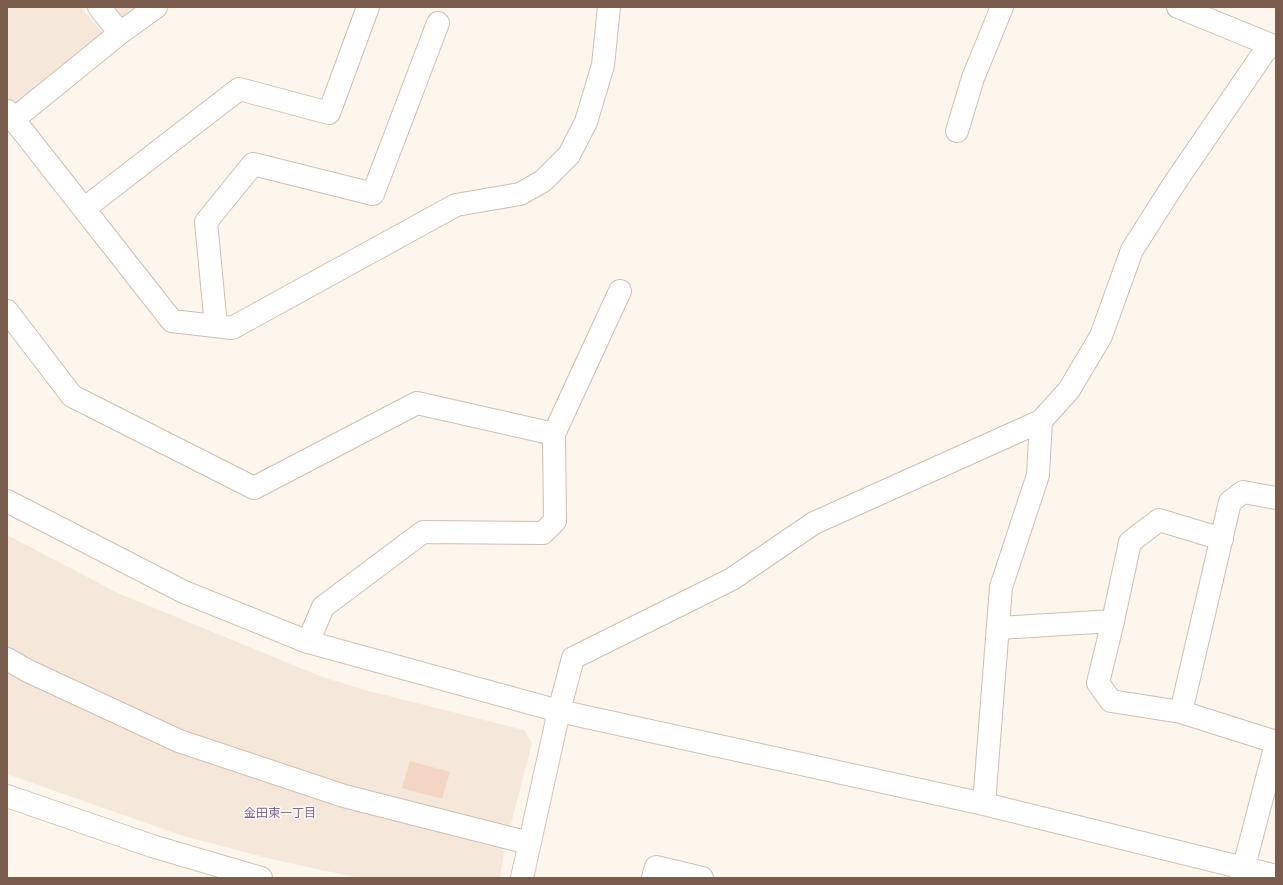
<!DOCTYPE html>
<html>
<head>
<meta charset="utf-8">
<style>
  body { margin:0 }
  #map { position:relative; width:1283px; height:885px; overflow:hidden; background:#fdf6ec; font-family:"Roboto Condensed",sans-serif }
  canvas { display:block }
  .frame { position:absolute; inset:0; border:8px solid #7a5c4d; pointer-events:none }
</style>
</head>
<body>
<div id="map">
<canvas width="1283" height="885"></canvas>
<div class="frame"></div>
</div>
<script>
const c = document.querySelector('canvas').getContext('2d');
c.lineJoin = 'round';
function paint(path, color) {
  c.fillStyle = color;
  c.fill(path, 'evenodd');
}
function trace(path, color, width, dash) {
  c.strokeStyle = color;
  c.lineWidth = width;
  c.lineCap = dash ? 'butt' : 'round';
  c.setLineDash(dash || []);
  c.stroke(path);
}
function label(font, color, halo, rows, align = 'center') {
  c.font = font + ' "Roboto Condensed","Noto Sans JP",sans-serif';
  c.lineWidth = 3;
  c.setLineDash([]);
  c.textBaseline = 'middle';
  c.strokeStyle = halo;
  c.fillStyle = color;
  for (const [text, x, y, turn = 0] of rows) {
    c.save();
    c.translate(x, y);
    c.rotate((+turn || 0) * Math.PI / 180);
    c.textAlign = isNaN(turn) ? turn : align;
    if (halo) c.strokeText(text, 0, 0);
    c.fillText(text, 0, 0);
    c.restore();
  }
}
paint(new Path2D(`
  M 7,7 L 81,7 L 102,33 L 98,43 L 16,107 L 7,96 Z
  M 105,7 L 144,7 L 123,23 Z
  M 7,535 L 120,594 L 320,676 L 361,689 L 524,730 L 532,743 L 511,824 L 504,827 L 381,797 L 213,743 L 26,660 L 7,649 Z
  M 7,670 L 500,845 L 504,852 L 500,878 L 361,878 L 345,875 L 271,859 L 180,835 L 7,774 Z`), '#f5e8da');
paint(new Path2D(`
  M 410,761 L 450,772 L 442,799 L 402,788 Z`), '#f3d5c3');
const street = new Path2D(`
  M 99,7 L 120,33
  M 1178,7 L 1276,47
  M 7,111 L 172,321 L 232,328 L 456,205 L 520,194 L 543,181 L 569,155 L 586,122 L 603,65 L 609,7
  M 14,119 L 120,33 L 156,7
  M 957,131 L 973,78 L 1002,7
  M 85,208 L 239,89 L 329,113 L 368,7
  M 7,311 L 72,396 L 254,488 L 417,403 L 554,434
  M 216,326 L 206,222 L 253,164 L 373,194 L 438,23
  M 1113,621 L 1098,683 L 1111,701 L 1181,712 L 1276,742
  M 999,628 L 1113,621 L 1130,542 L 1159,520 L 1222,539
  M 308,642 L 323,607 L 423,532 L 543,533 L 555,521 L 554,434 L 620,291
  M 7,659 L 28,671 L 179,741 L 344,796 L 529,843
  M 559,711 L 573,658 L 732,579 L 814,523 L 1041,421 L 1069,390 L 1101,336 L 1132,250 L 1174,184 L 1269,45
  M 1181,712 L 1230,502 L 1243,492 L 1276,498
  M 984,804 L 1001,587 L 1038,475 L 1041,421
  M 653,878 L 656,867 L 702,878
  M 1241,878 L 1276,744`);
const secondary = new Path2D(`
  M 7,501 L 184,592 L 308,642 L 559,711 L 984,804 L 1276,876
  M 7,796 L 152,846 L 261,878
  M 522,878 L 559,711`);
trace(street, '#d1beb0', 24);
trace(secondary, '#d6c0b0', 24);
trace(street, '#fff', 22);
trace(secondary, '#fff', 22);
label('12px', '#846695', '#fffaf3', [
  ["金田東一丁目",280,814]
]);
</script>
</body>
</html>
